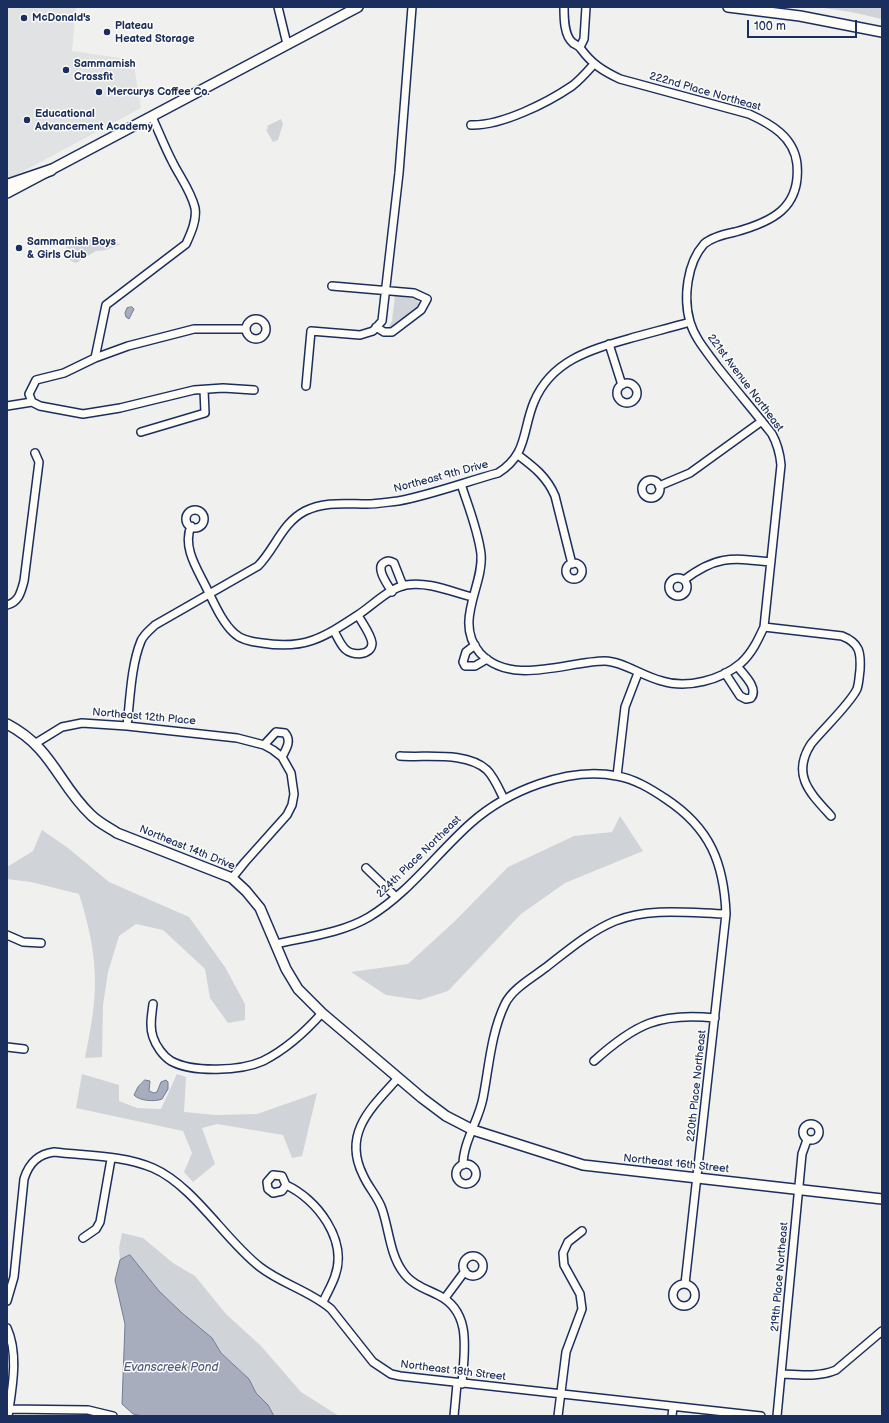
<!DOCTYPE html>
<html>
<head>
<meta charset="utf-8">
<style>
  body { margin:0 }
  #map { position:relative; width:889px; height:1423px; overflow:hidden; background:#f0f0ee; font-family:"Balsamiq Sans",sans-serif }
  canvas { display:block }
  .frame { position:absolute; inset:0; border:8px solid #1b2f5e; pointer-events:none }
  .scale { position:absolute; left:747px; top:20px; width:110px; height:18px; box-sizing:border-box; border:2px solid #1b2f5e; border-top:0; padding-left:5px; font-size:12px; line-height:14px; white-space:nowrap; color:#1b2f5e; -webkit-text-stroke:3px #fdfcf7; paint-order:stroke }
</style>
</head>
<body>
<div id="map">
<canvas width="889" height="1423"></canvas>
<div class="frame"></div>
<div class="scale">100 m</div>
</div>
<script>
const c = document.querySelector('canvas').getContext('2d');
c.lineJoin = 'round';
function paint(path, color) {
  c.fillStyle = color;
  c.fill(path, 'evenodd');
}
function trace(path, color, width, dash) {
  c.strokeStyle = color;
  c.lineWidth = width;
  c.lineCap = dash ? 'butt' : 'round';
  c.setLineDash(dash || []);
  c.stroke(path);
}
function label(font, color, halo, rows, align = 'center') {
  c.font = font + ' "Balsamiq Sans",sans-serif';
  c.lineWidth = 3;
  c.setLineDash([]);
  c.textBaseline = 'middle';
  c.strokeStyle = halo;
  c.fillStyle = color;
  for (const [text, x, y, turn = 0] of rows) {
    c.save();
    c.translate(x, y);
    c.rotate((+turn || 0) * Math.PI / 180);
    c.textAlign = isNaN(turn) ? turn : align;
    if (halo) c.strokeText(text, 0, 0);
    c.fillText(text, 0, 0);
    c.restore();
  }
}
paint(new Path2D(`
  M 7,7 L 76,7 L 72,51 L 133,60 L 141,108 L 7,180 Z`), '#e0e2e3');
paint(new Path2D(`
  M 817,7 L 882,7 L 882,19 L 851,12 Z
  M 281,119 L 283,124 L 278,140 L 273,142 L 266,130 L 268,128 L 267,126 Z
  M 73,239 L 87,239 L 121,244 L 106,250 L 96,251 L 76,263 L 71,261 C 63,253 64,246 73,239 Z
  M 395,296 L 416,299 L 419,303 L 419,307 L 393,328 L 387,330 L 392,321 Z
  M 620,816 L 643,851 L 565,883 L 521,914 L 448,991 L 420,1000 L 386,995 L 351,972 L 408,964 L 455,921 L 508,867 L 574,836 L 612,832 Z
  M 42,830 L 68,848 L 109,882 L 189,917 L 225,967 L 245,1004 L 245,1020 L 228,1023 L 210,998 L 205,969 L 163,930 L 136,924 L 119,936 L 108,972 L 103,1005 L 102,1057 L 85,1058 C 90,1033 95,1007 95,982 C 95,952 88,922 79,894 L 31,882 L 7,879 L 7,867 L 33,851 Z
  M 82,1074 L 119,1085 L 119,1101 L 137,1108 L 161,1109 L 177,1074 L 186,1077 L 184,1112 L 216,1115 L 257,1114 L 317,1093 L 302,1156 L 292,1158 L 283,1135 L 217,1124 L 202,1128 L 215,1164 L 193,1182 L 184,1172 L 192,1153 L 183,1131 L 76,1108 Z
  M 122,1233 L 143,1238 L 173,1263 L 195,1276 L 226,1314 L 261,1346 L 301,1392 L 339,1416 L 274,1416 L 268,1405 L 256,1393 L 249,1379 L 221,1353 L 212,1338 L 182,1313 L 159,1291 L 130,1255 L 120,1260 L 119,1248 Z`), '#d0d3d8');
const water = new Path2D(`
  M 132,307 L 134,309 L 129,319 L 126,317 L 125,313 L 127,308 Z
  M 145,1080 L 150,1081 L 149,1091 L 154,1093 L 157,1092 L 161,1082 L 166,1080 L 168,1082 L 168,1089 L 162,1099 C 155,1102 139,1101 134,1095 L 138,1087 Z
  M 130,1255 L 159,1291 L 182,1313 L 212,1338 L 221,1353 L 249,1379 L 256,1393 L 268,1405 L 274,1416 L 143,1416 L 133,1414 L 122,1404 L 125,1324 L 115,1280 L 120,1260 Z`);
paint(water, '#a7adbd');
trace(water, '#6f7b97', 1);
const minor = new Path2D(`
  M 278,7 L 287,44
  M 580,47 L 584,39 L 586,7
  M 152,117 C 159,132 165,148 173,163 C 180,177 191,191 195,208 C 197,220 191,233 186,244 L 106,305 L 95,358 L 64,373 L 36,380 L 29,394 L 32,402 L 40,406 L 83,414 L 120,408 L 194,390 L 223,388 L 254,390
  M 471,125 C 501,126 547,103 572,86 C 580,80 587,72 594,64
  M 332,286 L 414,293 L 427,299 L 421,310 L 392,332 L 384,332 L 376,327
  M246 329a10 10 0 1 1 20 0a10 10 0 1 1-20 0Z
  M 609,344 L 622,385
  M 95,358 L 128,346 L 194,329 L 246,329
  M617 393a10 10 0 1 1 20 0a10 10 0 1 1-20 0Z
  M 306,386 L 311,331 L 360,335 L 373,331 L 382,321 L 399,173 L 412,7
  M 7,406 L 32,402
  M 141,432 L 205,413 L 204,390
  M 518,455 C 534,467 547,477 555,496 L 572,564
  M642 489a9 9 0 1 1 18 0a9 9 0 1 1-18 0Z
  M 461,484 C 468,506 478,530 481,554 C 484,586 453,622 480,653 C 511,687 568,661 605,661 C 622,661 644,677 662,681 C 687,689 721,680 741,663 C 752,653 758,640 764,627 L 781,465 C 780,454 778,445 772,434 C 754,411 735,389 717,366 C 707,352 695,339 690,322 C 683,298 687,263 704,244 C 712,237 725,234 735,232 C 772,222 801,208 797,164 C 794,137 771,124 749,114 L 620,79 C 603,71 592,64 581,49 C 579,46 576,45 573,43 C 564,36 564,18 564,7
  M 659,486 L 690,473 L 762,421
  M186 519a9 9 0 1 1 18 0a9 9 0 1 1-18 0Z
  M 191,526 C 182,548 198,570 207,589 C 214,603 222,622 234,633 C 241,640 252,642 262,643 C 304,650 323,638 358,615 C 372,606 389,588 406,585 C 428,581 452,592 472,597
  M566 571a8 8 0 1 1 16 0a8 8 0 1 1-16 0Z
  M669 587a9 9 0 1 1 18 0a9 9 0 1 1-18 0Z
  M 684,580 C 717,555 732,558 771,562
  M 392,592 C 388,585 374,567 385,562 C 388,560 391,561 394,563 L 403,586
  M 7,605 C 19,602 21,592 24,581 L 39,462 L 35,453
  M 764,627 L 842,636 C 860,643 861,653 860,670 C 859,677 859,683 857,689 C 850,704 822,730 811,744 C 791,775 810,793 831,816
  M 334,631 C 337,636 340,644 345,649 C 352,656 372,656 372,643 C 371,634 362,623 358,615
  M 475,645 L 466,652 L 463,662 L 465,666 L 475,666 L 487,659
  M 725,673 L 740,696 L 746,699 L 751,698 C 759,688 743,674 737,666
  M 127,726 C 130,700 131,665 141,641 C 144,634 150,630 155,625 L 258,566 C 275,549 282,523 305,511 C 325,501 346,504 367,504 C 377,504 388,502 398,501 C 431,495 465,482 498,473 C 528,454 522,431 534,402 C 551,361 589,350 628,339 C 649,333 669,328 690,322
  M 36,743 L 62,727 L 82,723 L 127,726 L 237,738 L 264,745 L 273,750 L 282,757 L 291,773 L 294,794 L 292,805 L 287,815 L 245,862 L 232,878
  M 264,745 L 276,732 L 285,733 C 292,741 286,749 282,757
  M 400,756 C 426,758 466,751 487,770 C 494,777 499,789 504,799
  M 617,776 L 625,707 L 638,673
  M 366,868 L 396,897
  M 7,935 L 23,942 L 41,943
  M 276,944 C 307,937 342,933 369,917 C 409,893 437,853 471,823 C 507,791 569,766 617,776 C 635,779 651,789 666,799 C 710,828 724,863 726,914 L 685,1284
  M 153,1004 C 152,1014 149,1026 153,1037 C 156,1046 163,1056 171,1061 C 193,1073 241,1071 263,1061 C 285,1050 306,1031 322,1013
  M 7,1047 L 24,1049
  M 594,1061 C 635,1024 660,1012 715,1018
  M 398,1078 C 372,1107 342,1133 363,1175 C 368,1187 378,1197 382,1209 C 389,1229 390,1255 403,1272 C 411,1284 426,1289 438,1295 C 473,1312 464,1352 462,1384
  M803 1132a8 8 0 1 1 16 0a8 8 0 1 1-16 0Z
  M456 1174a10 10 0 1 1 20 0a10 10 0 1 1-20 0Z
  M 463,1165 C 463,1142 479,1120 483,1098 C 489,1067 491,1033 505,1004 C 512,989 532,978 545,968 C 567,951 589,932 615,921 C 650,907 690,913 726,914
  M 286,1185 L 282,1191 L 273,1193 L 268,1189 L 267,1182 L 273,1175 L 282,1176 L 286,1185 C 317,1199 348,1240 335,1276 C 332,1285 327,1293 323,1302
  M 83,1238 L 96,1229 L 100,1222 L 111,1159
  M463 1266a10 10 0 1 1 20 0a10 10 0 1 1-20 0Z
  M673 1295a11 11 0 1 1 22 0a11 11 0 1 1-22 0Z
  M 445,1298 L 465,1271
  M 7,1301 L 14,1277 L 24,1179 C 29,1163 38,1154 54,1152 C 86,1156 123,1155 153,1168 C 194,1186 225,1240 260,1267 C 282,1284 310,1291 331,1309 L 373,1362 L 391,1374 L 400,1376 L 761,1416
  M 7,1328 C 19,1354 12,1389 8,1416
  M 782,1374 C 800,1375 820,1377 836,1370 L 882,1331
  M 7,1409 L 88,1410 L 113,1416
  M 454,1416 L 457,1384
  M 558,1416 L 566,1352 L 582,1309 L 580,1294 L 564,1265 L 563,1253 L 568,1242 L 582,1231
  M 672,1416 L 673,1407
  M 777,1416 L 802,1154 L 807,1140`);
const tertiary = new Path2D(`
  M 728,7 L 800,16 L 882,32
  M 7,193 L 358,7
  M 7,724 C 53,748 58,784 91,815 C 99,823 108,827 117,833 L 232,878 L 246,891 L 260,908 L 286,969 L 298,989 L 322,1013 L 422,1098 L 446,1116 L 473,1130 L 583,1165 L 882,1199`);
const secondary = new Path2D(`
  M 7,185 L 51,170`);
trace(minor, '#1b2f5e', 10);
trace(tertiary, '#1b2f5e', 12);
trace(secondary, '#1b2f5e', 13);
trace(minor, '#fdfcf7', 7);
trace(tertiary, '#fdfcf7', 9);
trace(secondary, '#fdfcf7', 10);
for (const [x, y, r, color] of [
  [24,18,4,"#1b2f5e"],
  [107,32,4,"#1b2f5e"],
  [66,70,4,"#1b2f5e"],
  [99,92,4,"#1b2f5e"],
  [27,120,4,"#1b2f5e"],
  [19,248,4,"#1b2f5e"]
]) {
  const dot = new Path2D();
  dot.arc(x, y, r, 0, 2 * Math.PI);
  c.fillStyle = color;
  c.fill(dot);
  trace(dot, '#fdfcf7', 1.5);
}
label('bold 11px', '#1b2f5e', '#fdfcf7', [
  ["McDonald's",32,18],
  ["Plateau",115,26],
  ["Heated Storage",115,39],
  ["Sammamish",74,64],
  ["Crossfit",74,77],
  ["Mercurys Coffee Co.",107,92],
  ["Educational",35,114],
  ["Advancement Academy",35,127],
  ["Sammamish Boys",27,242],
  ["& Girls Club",27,255]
], 'left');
label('11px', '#1b2f5e', '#fdfcf7', [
  ["222nd Place Northeast",705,92,16],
  ["221st Avenue Northeast",745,383,53],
  ["Northeast 9th Drive",441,477,-15],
  ["Northeast 12th Place",144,717,5],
  ["Northeast 14th Drive",187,848,22],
  ["224th Place Northeast",419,857,-44],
  ["220th Place Northeast",697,1086,-84],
  ["Northeast 16th Street",676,1164,6],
  ["219th Place Northeast",780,1277,-85],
  ["Northeast 18th Street",453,1371,7]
]);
label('italic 12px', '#4c5b7f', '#fdfcf7', [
  ["Evanscreek Pond",171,1368]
]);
</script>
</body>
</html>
